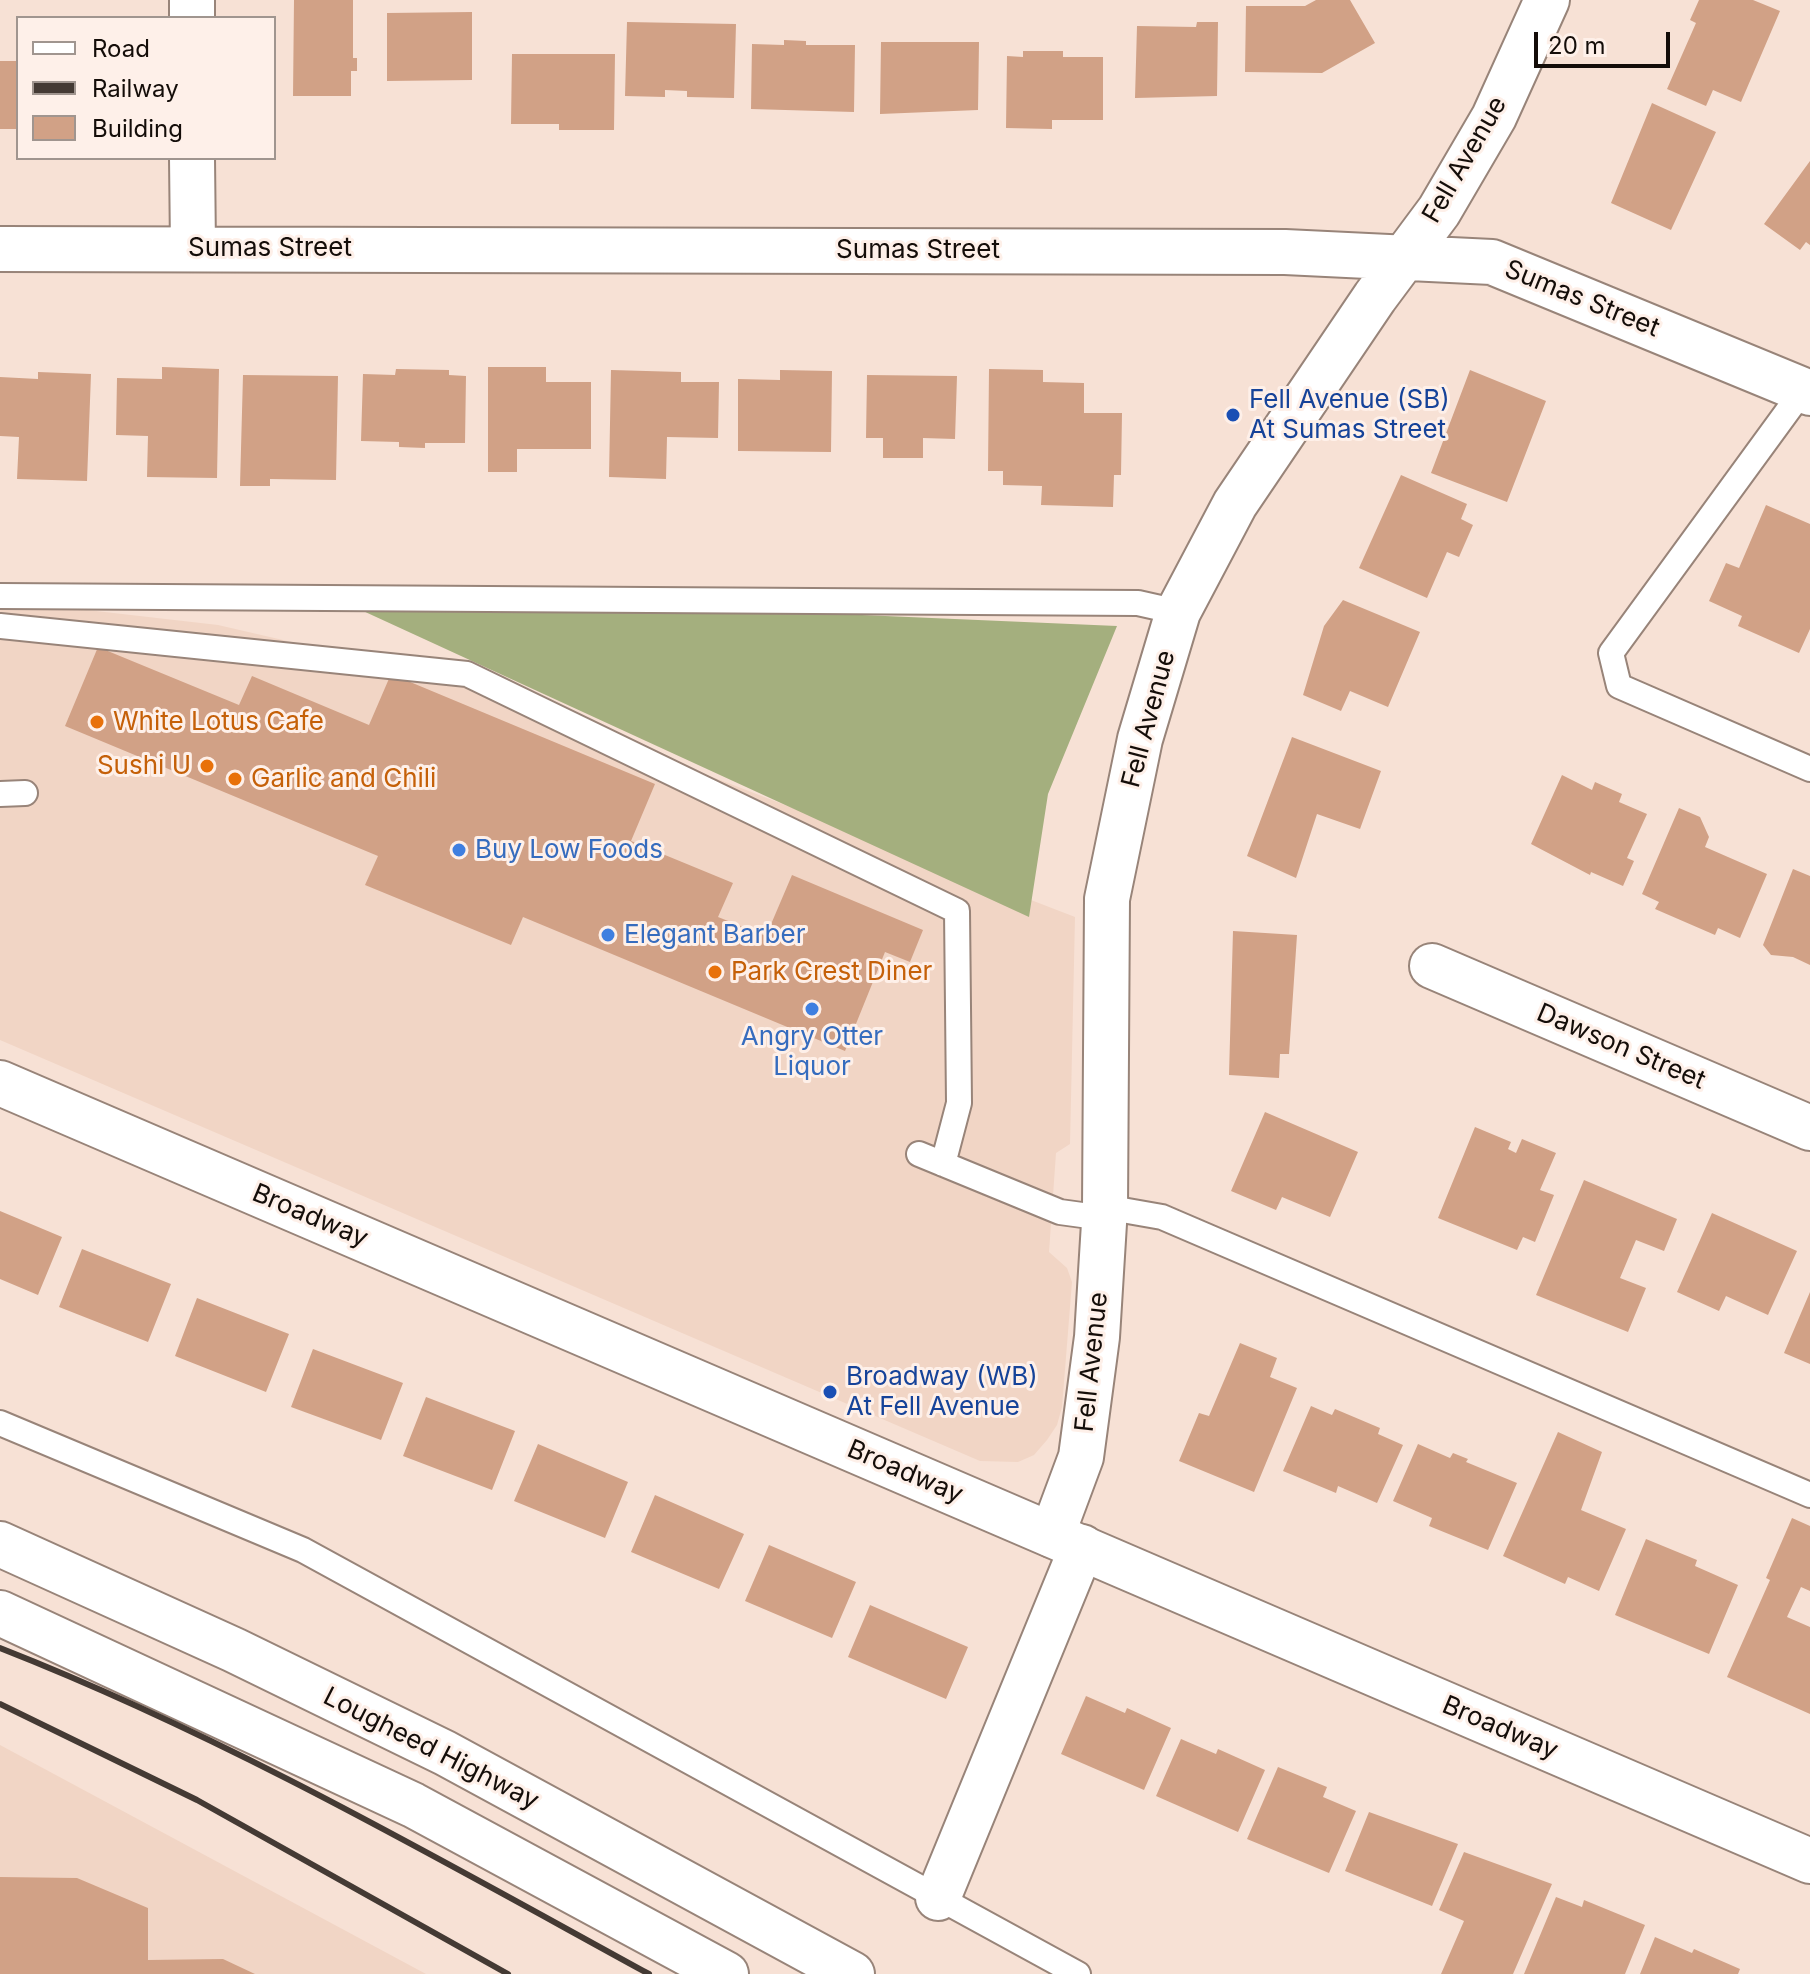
<!DOCTYPE html>
<html>
<head>
<meta charset="utf-8">
<style>
  body { margin:0 }
  #map { position:relative; width:1810px; height:1974px; overflow:hidden; background:#f7e1d5; font-family:Inter,sans-serif }
  canvas { display:block }
  .legend { position:absolute; left:16px; top:16px; width:260px; height:144px; box-sizing:border-box; background:#fef0e9; border:2px solid #a0958f; margin:0; padding:10px 14px; list-style:none; font-size:24px; color:#140d09 }
  .legend li { display:flex; align-items:center; gap:16px; height:40px }
  .legend b { width:40px; border:2px solid #a0958f }
  .scale { position:absolute; left:1534px; top:32px; width:136px; height:36px; box-sizing:border-box; border:4px solid #140d09; border-top:0; padding-left:10px; font-size:24px; line-height:28px; white-space:nowrap; color:#140d09; -webkit-text-stroke:6px #fef0e9; paint-order:stroke }
</style>
</head>
<body>
<div id="map">
<canvas width="1810" height="1974"></canvas>
<ul class="legend">
<li><b style="height:10px;background:#fff"></b>Road</li>
<li><b style="height:10px;background:#443a34"></b>Railway</li>
<li><b style="height:22px;background:#d1a186"></b>Building</li>
</ul>
<div class="scale">20 m</div>
</div>
<script>
const c = document.querySelector('canvas').getContext('2d');
c.lineJoin = 'round';
function paint(path, color) {
  c.fillStyle = color;
  c.fill(path, 'evenodd');
}
function trace(path, color, width, dash) {
  c.strokeStyle = color;
  c.lineWidth = width;
  c.lineCap = dash ? 'butt' : 'round';
  c.setLineDash(dash || []);
  c.stroke(path);
}
function label(font, color, halo, rows, align = 'center') {
  c.font = font + ' Inter,sans-serif';
  c.lineWidth = 6;
  c.setLineDash([]);
  c.textBaseline = 'middle';
  c.strokeStyle = halo;
  c.fillStyle = color;
  for (const [text, x, y, turn = 0] of rows) {
    c.save();
    c.translate(x, y);
    c.rotate((+turn || 0) * Math.PI / 180);
    c.textAlign = isNaN(turn) ? turn : align;
    if (halo) c.strokeText(text, 0, 0);
    c.fillText(text, 0, 0);
    c.restore();
  }
}
paint(new Path2D(`
  M 0,600 L 218,625 L 469,683 L 1075,917 L 1070,1144 L 1056,1153 L 1049,1252 L 1067,1268 L 1072,1282 L 1062,1407 L 1057,1425 L 1047,1440 L 1034,1455 L 1018,1462 L 980,1461 L 0,1040 Z
  M 0,1745 L 426,1974 L 0,1974 Z`), '#f1d5c5');
paint(new Path2D(`
  M 445,597 L 1117,626 L 1048,794 L 1029,917 L 337,599 Z`), '#a4af7e');
paint(new Path2D(`
  M 294,0 L 353,0 L 353,58 L 357,58 L 357,71 L 351,71 L 351,96 L 293,96 Z
  M 1316,0 L 1350,0 L 1375,43 L 1322,73 L 1245,72 L 1246,6 L 1305,6 Z
  M 1699,0 L 1753,0 L 1780,11 L 1741,102 L 1713,90 L 1706,106 L 1667,89 L 1696,23 L 1690,20 Z
  M 472,12 L 472,80 L 387,81 L 387,13 Z
  M 627,22 L 736,24 L 734,98 L 687,97 L 687,91 L 665,90 L 665,97 L 625,96 Z
  M 1197,22 L 1218,22 L 1217,96 L 1135,98 L 1137,26 L 1196,27 Z
  M 784,40 L 806,41 L 806,45 L 855,45 L 854,112 L 751,109 L 752,44 L 784,45 Z
  M 881,42 L 979,42 L 978,110 L 880,114 Z
  M 1023,51 L 1063,51 L 1063,57 L 1103,57 L 1103,120 L 1052,120 L 1052,129 L 1006,128 L 1007,56 L 1023,57 Z
  M 512,54 L 615,54 L 614,130 L 559,130 L 559,124 L 511,124 Z
  M 0,61 L 18,61 L 18,129 L 0,129 Z
  M 1652,103 L 1716,132 L 1671,230 L 1611,203 Z
  M 1810,161 L 1810,245 L 1806,242 L 1800,250 L 1764,224 Z
  M 162,367 L 219,369 L 217,478 L 147,477 L 148,436 L 116,435 L 117,378 L 162,379 Z
  M 488,367 L 546,367 L 546,382 L 591,382 L 591,449 L 517,449 L 517,472 L 488,472 Z
  M 396,369 L 449,370 L 449,375 L 466,376 L 465,443 L 425,443 L 425,448 L 399,447 L 399,442 L 361,441 L 363,374 L 395,375 Z
  M 989,369 L 1043,370 L 1043,382 L 1084,383 L 1084,413 L 1122,413 L 1121,475 L 1114,475 L 1113,507 L 1041,505 L 1042,486 L 1003,485 L 1003,471 L 988,471 Z
  M 611,370 L 681,372 L 681,382 L 719,382 L 718,438 L 667,437 L 666,479 L 609,477 Z
  M 780,370 L 832,371 L 831,452 L 738,451 L 738,379 L 780,380 Z
  M 1470,370 L 1546,401 L 1507,502 L 1431,473 Z
  M 38,372 L 91,374 L 87,481 L 17,479 L 19,437 L 0,436 L 0,377 L 38,379 Z
  M 243,375 L 338,376 L 336,480 L 270,479 L 270,486 L 240,486 Z
  M 867,375 L 957,376 L 955,439 L 923,438 L 923,458 L 883,458 L 883,438 L 866,438 Z
  M 1401,475 L 1467,504 L 1461,519 L 1473,525 L 1459,557 L 1447,552 L 1427,598 L 1359,568 Z
  M 1766,505 L 1810,524 L 1810,629 L 1799,653 L 1738,626 L 1742,616 L 1709,601 L 1726,563 L 1739,568 Z
  M 1343,600 L 1420,632 L 1388,707 L 1350,691 L 1341,711 L 1303,695 L 1324,626 Z
  M 98,647 L 239,705 L 252,676 L 369,725 L 391,674 L 655,784 L 631,841 L 733,883 L 718,917 L 766,936 L 792,875 L 923,930 L 910,962 L 885,952 L 845,1051 L 523,917 L 511,945 L 365,885 L 378,856 L 65,726 Z
  M 1292,737 L 1381,771 L 1360,829 L 1317,814 L 1296,878 L 1247,856 Z
  M 1562,775 L 1592,790 L 1595,782 L 1622,794 L 1619,802 L 1647,814 L 1627,858 L 1634,861 L 1623,886 L 1591,872 L 1590,875 L 1531,844 Z
  M 1679,808 L 1700,817 L 1709,837 L 1705,847 L 1767,874 L 1740,938 L 1718,928 L 1715,935 L 1655,909 L 1659,902 L 1642,894 Z
  M 1793,869 L 1810,876 L 1810,965 L 1793,957 L 1771,955 L 1763,945 Z
  M 1233,931 L 1297,935 L 1289,1054 L 1280,1054 L 1279,1078 L 1229,1075 Z
  M 1265,1112 L 1358,1152 L 1330,1217 L 1282,1197 L 1276,1210 L 1231,1191 Z
  M 1475,1127 L 1511,1142 L 1508,1149 L 1516,1153 L 1522,1139 L 1556,1153 L 1540,1190 L 1554,1195 L 1535,1242 L 1523,1237 L 1517,1250 L 1438,1218 Z
  M 1584,1180 L 1677,1219 L 1664,1251 L 1636,1240 L 1620,1278 L 1646,1288 L 1628,1332 L 1536,1295 Z
  M 0,1211 L 62,1237 L 38,1295 L 0,1279 Z
  M 1712,1213 L 1797,1251 L 1768,1315 L 1726,1296 L 1719,1311 L 1677,1292 Z
  M 82,1249 L 171,1284 L 148,1342 L 59,1307 Z
  M 1810,1292 L 1810,1364 L 1784,1353 Z
  M 197,1298 L 289,1334 L 266,1392 L 175,1356 Z
  M 1240,1343 L 1277,1358 L 1270,1377 L 1297,1388 L 1254,1492 L 1179,1461 L 1199,1413 L 1209,1416 Z
  M 313,1349 L 403,1383 L 381,1440 L 291,1407 Z
  M 426,1397 L 515,1431 L 492,1490 L 403,1456 Z
  M 1311,1406 L 1332,1415 L 1335,1409 L 1380,1428 L 1378,1434 L 1403,1445 L 1377,1503 L 1338,1486 L 1336,1493 L 1283,1471 Z
  M 1558,1432 L 1602,1452 L 1581,1510 L 1626,1529 L 1599,1591 L 1568,1577 L 1565,1584 L 1503,1556 Z
  M 538,1444 L 628,1482 L 605,1538 L 514,1501 Z
  M 1418,1444 L 1450,1458 L 1453,1453 L 1468,1459 L 1466,1462 L 1517,1483 L 1488,1550 L 1429,1526 L 1432,1518 L 1393,1501 Z
  M 655,1495 L 744,1534 L 719,1589 L 631,1552 Z
  M 1792,1518 L 1810,1526 L 1810,1591 L 1801,1587 L 1787,1617 L 1810,1627 L 1810,1714 L 1727,1677 L 1770,1580 L 1766,1578 Z
  M 1646,1539 L 1697,1560 L 1695,1566 L 1738,1585 L 1709,1654 L 1615,1615 Z
  M 769,1545 L 856,1582 L 832,1638 L 745,1601 Z
  M 870,1605 L 968,1647 L 946,1699 L 848,1657 Z
  M 1086,1696 L 1125,1713 L 1127,1708 L 1171,1728 L 1144,1790 L 1061,1754 Z
  M 1181,1739 L 1216,1754 L 1218,1749 L 1265,1770 L 1238,1832 L 1156,1796 Z
  M 1278,1767 L 1327,1787 L 1323,1797 L 1356,1811 L 1329,1873 L 1247,1839 Z
  M 1369,1812 L 1458,1844 L 1432,1906 L 1345,1871 Z
  M 1464,1852 L 1552,1884 L 1513,1974 L 1441,1974 L 1464,1921 L 1439,1910 Z
  M 0,1877 L 77,1878 L 148,1908 L 148,1960 L 223,1959 L 255,1974 L 0,1974 Z
  M 1556,1897 L 1582,1907 L 1584,1900 L 1645,1925 L 1625,1974 L 1524,1974 Z
  M 1655,1937 L 1692,1953 L 1694,1949 L 1740,1969 L 1738,1974 L 1640,1974 Z`), '#d1a186');
const lane = new Path2D(`
  M 1803,390 L 1611,653 L 1619,686 L 1810,769
  M 0,596 L 1138,603 L 1178,612
  M 0,626 L 467,674 L 957,911 L 959,1103 L 943,1164
  M 0,794 L 25,793
  M 919,1154 L 1060,1212 L 1104,1218
  M 1105,1207 L 1162,1217 L 1810,1495
  M 0,1423 L 303,1550 L 1078,1974`);
const street = new Path2D(`
  M 192,0 L 192,18
  M 192,158 L 193,248
  M 0,249 L 1285,252 L 1492,262 L 1810,393
  M 1432,966 L 1810,1128
  M 1052,1535 L 1081,1457 L 1097,1337 L 1105,1207 L 1107,899 L 1140,739 L 1178,612 L 1235,504 L 1375,297 L 1439,211 L 1494,117 L 1547,0
  M 938,1898 L 1082,1547`);
const secondary = new Path2D(`
  M 0,1083 L 1810,1861`);
const primary = new Path2D(`
  M 0,1544 L 234,1650 L 445,1753 L 852,1974
  M 0,1613 L 413,1805 L 726,1974`);
trace(lane, '#988479', 28);
trace(street, '#988479', 48);
trace(secondary, '#988479', 48);
trace(primary, '#988479', 48);
trace(lane, '#fff', 24);
trace(street, '#fff', 44);
trace(secondary, '#fff', 44);
trace(primary, '#fff', 44);
trace(new Path2D(`
  M 0,1648 C 225,1736 437,1858 649,1974
  M 0,1704 L 197,1800 L 508,1974`), '#443a34', 6);
for (const [x, y, r, color] of [
  [1233,415,8,"#1a4fb4"],
  [97,722,8,"#e8710a"],
  [207,766,8,"#e8710a"],
  [235,779,8,"#e8710a"],
  [459,850,8,"#3f7fe0"],
  [608,935,8,"#3f7fe0"],
  [715,972,8,"#e8710a"],
  [812,1009,8,"#3f7fe0"],
  [830,1392,8,"#1a4fb4"]
]) {
  const dot = new Path2D();
  dot.arc(x, y, r, 0, 2 * Math.PI);
  c.fillStyle = color;
  c.fill(dot);
  trace(dot, '#fef0e9', 3);
}
label('26px', '#140d09', '#fef0e9', [
  ["Fell Avenue",1465,160,-60],
  ["Sumas Street",270,248],
  ["Sumas Street",918,250],
  ["Sumas Street",1582,299,22],
  ["Fell Avenue",1149,719,-75],
  ["Dawson Street",1621,1047,23],
  ["Broadway",310,1216,23],
  ["Fell Avenue",1092,1362,-84],
  ["Broadway",905,1472,23],
  ["Broadway",1500,1728,23],
  ["Lougheed Highway",431,1749,27]
]);
label('26px', '#164399', '#fef0e9', [
  ["Fell Avenue (SB)",1249,400],
  ["At Sumas Street",1249,430],
  ["Broadway (WB)",846,1377],
  ["At Fell Avenue",846,1407]
], 'left');
label('26px', '#c56008', '#fef0e9', [
  ["White Lotus Cafe",113,722],
  ["Sushi U",191,766,"right"],
  ["Garlic and Chili",251,779],
  ["Park Crest Diner",731,972]
], 'left');
label('26px', '#366cbe', '#fef0e9', [
  ["Buy Low Foods",475,850],
  ["Elegant Barber",624,935],
  ["Angry Otter",812,1037,"center"],
  ["Liquor",812,1067,"center"]
], 'left');
</script>
</body>
</html>
